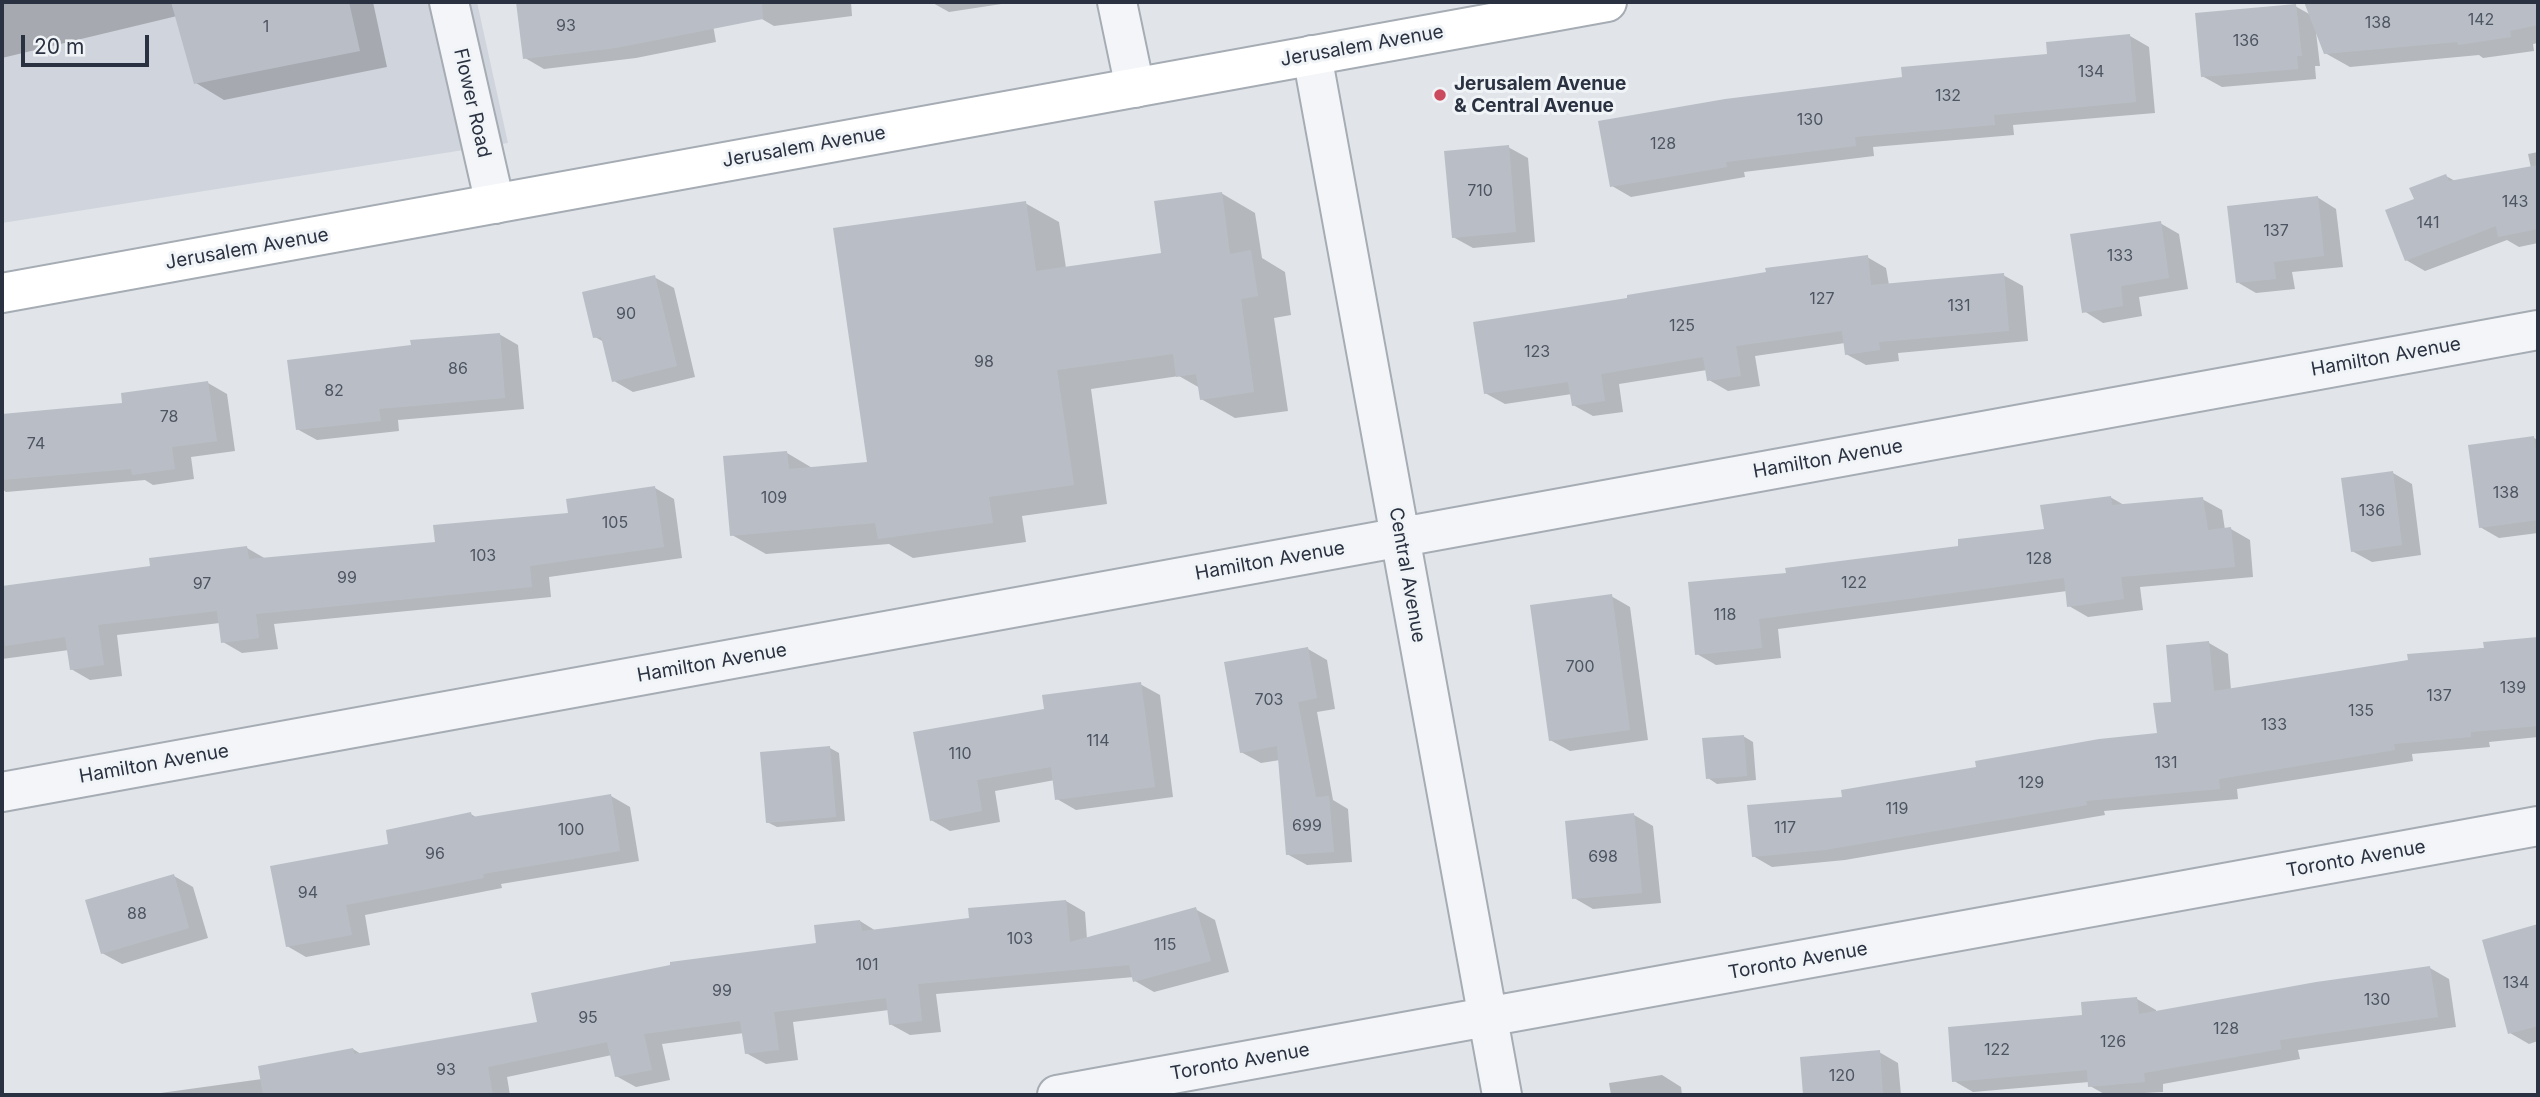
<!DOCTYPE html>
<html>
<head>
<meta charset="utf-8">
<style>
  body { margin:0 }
  #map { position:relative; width:2540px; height:1097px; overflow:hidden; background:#e1e5ea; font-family:Inter,sans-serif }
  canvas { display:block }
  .frame { position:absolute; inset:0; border:4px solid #2a3241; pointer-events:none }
  .scale { position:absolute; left:21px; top:35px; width:128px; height:32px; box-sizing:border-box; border:4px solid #2a3241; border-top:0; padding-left:9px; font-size:21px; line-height:24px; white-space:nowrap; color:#2a3241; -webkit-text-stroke:5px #f1f4f7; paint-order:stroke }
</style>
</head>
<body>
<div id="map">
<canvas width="2540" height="1097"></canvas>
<div class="frame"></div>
<div class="scale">20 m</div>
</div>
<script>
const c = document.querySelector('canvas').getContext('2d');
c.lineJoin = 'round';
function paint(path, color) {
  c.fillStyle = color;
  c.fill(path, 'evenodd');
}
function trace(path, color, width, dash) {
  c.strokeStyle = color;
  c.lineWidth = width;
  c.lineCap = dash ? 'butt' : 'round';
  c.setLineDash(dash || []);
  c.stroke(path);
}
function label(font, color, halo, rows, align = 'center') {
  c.font = font + ' Inter,sans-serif';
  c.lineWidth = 6;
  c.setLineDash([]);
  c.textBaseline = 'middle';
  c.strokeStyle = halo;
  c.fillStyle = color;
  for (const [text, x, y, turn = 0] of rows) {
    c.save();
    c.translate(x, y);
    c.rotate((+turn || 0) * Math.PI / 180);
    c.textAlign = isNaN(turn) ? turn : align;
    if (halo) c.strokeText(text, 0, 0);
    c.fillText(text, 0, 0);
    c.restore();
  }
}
paint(new Path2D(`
  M 2,2 L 477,2 L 508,143 L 2,223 Z`), '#d0d4dc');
paint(new Path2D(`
  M 2,2 L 373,2 L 387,67 L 224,100 L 196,83 L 177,16 L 2,58 Z
  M 517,2 L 709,2 L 716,42 L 636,58 L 544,69 L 525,58 Z
  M 753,2 L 851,2 L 852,16 L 774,26 L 755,15 Z
  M 931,2 L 1007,2 L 1008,3 L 949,12 Z
  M 2538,2 L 2538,43 L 2533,44 L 2534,51 L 2483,58 L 2479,55 L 2350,67 L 2325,53 L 2316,32 L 2320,66 L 2315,66 L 2316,79 L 2222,87 L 2202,76 L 2295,6 L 2311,15 L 2333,2 Z
  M 2130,36 L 2149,47 L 2155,113 L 2013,125 L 2014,135 L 1873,147 L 1874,156 L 1744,172 L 1745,177 L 1631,197 L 1612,186 L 1904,79 L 2049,56 Z
  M 1508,147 L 1528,158 L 1535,242 L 1473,248 L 1453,237 Z
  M 2538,152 L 2538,243 L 2519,247 L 2507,240 L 2425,271 L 2406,260 L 2416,200 L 2446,176 L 2457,182 L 2531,168 L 2528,154 Z
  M 1221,193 L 1255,213 L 1262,258 L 1285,272 L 1291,315 L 1274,318 L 1288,411 L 1235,418 L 1201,399 L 1200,388 L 1179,376 L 1091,389 L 1107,504 L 1022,516 L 1026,542 L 913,558 L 889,544 L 766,554 L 732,535 L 787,453 L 814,469 L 869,464 L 1025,203 L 1059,222 L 1066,268 L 1163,254 Z
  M 2317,197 L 2336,209 L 2343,267 L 2292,272 L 2295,289 L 2256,293 L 2237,282 Z
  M 2160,223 L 2179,234 L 2188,289 L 2139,297 L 2142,316 L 2103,323 L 2084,311 Z
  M 1867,257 L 1886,268 L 1889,285 L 2003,275 L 2023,286 L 2028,341 L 1898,353 L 1899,361 L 1866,365 L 1846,354 L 1845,343 L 1755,356 L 1760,386 L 1728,391 L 1709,380 L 1707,370 L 1619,384 L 1623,412 L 1593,416 L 1573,405 L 1572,394 L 1505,404 L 1485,393 L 1629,300 Z
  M 654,277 L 674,288 L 695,377 L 633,392 L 614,381 L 604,342 L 595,337 Z
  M 499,334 L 518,345 L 524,409 L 398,420 L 399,431 L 317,440 L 297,429 Z
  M 208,383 L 227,394 L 235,451 L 191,457 L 194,479 L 153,485 L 145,480 L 6,492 L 2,489 L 2,416 L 124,405 Z
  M 2534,438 L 2538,440 L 2538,533 L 2499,538 L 2480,527 Z
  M 2393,473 L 2412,484 L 2421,555 L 2372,562 L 2352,551 Z
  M 655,488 L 674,499 L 682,558 L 549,577 L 551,597 L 274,624 L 278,649 L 242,653 L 223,642 L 220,623 L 117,635 L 122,676 L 90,680 L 71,669 L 69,650 L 2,659 L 2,588 L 152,567 L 247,548 L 266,559 L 437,544 L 570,515 Z
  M 2110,497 L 2124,505 L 2202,499 L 2222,510 L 2225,530 L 2231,529 L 2250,540 L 2253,577 L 2140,587 L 2143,610 L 2088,617 L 2069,606 L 2067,591 L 1778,629 L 1781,658 L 1716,665 L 1697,654 L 1788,574 L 1960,547 L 2046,530 Z
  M 1611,596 L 1630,607 L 1648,740 L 1570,751 L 1550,740 Z
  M 2537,639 L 2538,737 L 2489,742 L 2490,747 L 2412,754 L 2413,761 L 2237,789 L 2238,799 L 2104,811 L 2105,815 L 1845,860 L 1772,867 L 1753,856 L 1844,798 L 2158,735 L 2173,703 L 2209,643 L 2228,654 L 2231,690 Z
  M 1308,649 L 1327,660 L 1335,709 L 1317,712 L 1333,800 L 1348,809 L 1352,862 L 1307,865 L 1287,854 L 1280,760 L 1261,763 L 1241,752 Z
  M 1140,684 L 1160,695 L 1173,797 L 1076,810 L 1057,799 L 1055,780 L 995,791 L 1000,822 L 950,831 L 931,820 L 1046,710 Z
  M 1743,736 L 1753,742 L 1756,780 L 1717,784 L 1708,778 Z
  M 830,748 L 839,753 L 845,821 L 777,827 L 767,822 Z
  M 611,796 L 630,807 L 639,861 L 501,884 L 502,888 L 365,915 L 370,945 L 306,957 L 287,946 L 390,845 L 471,814 L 477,818 Z
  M 1634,815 L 1653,826 L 1661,903 L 1593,909 L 1574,898 Z
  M 174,876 L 193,887 L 208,938 L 122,964 L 102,953 Z
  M 1066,901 L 1085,912 L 1087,939 L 1195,909 L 1215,920 L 1229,972 L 1154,992 L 1135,981 L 1134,977 L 936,994 L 941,1032 L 910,1035 L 890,1024 L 889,1010 L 793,1022 L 798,1060 L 766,1064 L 746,1053 L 744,1033 L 662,1044 L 670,1080 L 636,1087 L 616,1076 L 612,1055 L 507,1077 L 510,1095 L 146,1095 L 262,1079 L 353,1049 L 361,1054 L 539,1023 L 818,944 L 860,921 L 876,931 L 971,920 Z
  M 2538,926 L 2538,1041 L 2529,1044 L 2510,1033 L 2484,941 Z
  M 2430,968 L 2449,979 L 2456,1027 L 2298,1050 L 2300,1059 L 2163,1084 L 2163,1092 L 2106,1095 L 2090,1086 L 2089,1082 L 1973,1092 L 1954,1081 L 2084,1017 L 2137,999 L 2156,1010 L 2156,1013 Z
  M 1879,1052 L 1898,1063 L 1901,1095 L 1805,1095 L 1802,1059 Z
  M 1662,1075 L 1681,1087 L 1682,1095 L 1611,1095 L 1609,1083 Z`), '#0003');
paint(new Path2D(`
  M 171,2 L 349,2 L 360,51 L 194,84 Z
  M 516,2 L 762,2 L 763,19 L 616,48 L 523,59 Z
  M 2304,2 L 2538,2 L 2538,25 L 2510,31 L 2511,37 L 2458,45 L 2457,42 L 2324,54 Z
  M 2296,4 L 2302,56 L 2297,56 L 2298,69 L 2201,77 L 2195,13 Z
  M 2130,34 L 2136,102 L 1994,115 L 1995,125 L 1855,137 L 1856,146 L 1726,162 L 1727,167 L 1610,187 L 1598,121 L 1725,99 L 1902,77 L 1901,67 L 2047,54 L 2046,42 Z
  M 1509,145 L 1516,232 L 1452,238 L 1444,151 Z
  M 2538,165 L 2538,229 L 2498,237 L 2496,226 L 2405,261 L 2385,210 L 2414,199 L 2409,188 L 2446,174 L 2449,181 Z
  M 1222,192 L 1230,254 L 1251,250 L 1258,296 L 1241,299 L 1254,392 L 1200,400 L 1196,374 L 1176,377 L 1173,354 L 1057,370 L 1074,485 L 989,497 L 993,523 L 878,539 L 875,523 L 730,536 L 723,456 L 787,451 L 789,469 L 867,462 L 833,228 L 1026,201 L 1036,271 L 1161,253 L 1154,201 Z
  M 2318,196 L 2324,256 L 2274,262 L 2276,279 L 2236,283 L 2227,206 Z
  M 2161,221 L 2169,278 L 2121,286 L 2123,306 L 2082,313 L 2070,234 Z
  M 1868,255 L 1871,285 L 2004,273 L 2009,331 L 1879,342 L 1880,350 L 1845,355 L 1842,331 L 1736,346 L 1741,376 L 1707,381 L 1703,357 L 1601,374 L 1605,401 L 1572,406 L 1568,382 L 1484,394 L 1473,322 L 1627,298 L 1627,295 L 1766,272 L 1765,268 Z
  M 655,275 L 677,366 L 612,382 L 601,337 L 593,338 L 582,292 Z
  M 500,333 L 505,398 L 379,409 L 381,421 L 296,430 L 287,360 L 411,345 L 410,340 Z
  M 208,381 L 217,441 L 172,447 L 175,469 L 132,475 L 131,469 L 2,480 L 2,414 L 122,403 L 121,393 Z
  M 2534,436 L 2538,467 L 2538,520 L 2479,528 L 2468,445 Z
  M 2393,471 L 2402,545 L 2351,552 L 2341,478 Z
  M 655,486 L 664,547 L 530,566 L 532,587 L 256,614 L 259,638 L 221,643 L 217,611 L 98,625 L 104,665 L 70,670 L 65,637 L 5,646 L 2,622 L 2,586 L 150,566 L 149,558 L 247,546 L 249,559 L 435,542 L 433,525 L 568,513 L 566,499 Z
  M 2111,496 L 2112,505 L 2203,497 L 2208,530 L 2231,527 L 2235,567 L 2121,577 L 2124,599 L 2067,607 L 2064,578 L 1759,619 L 1762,648 L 1695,655 L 1688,582 L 1786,573 L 1785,568 L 1958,546 L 1958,539 L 2044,529 L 2040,505 Z
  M 1612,594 L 1630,730 L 1549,741 L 1530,605 Z
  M 2538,637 L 2538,726 L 2471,732 L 2471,737 L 2394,744 L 2395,750 L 2219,779 L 2220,789 L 2086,801 L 2087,805 L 1825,850 L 1752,857 L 1747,805 L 1842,797 L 1841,790 L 1976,767 L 1975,761 L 2099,739 L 2157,733 L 2153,703 L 2171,702 L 2166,645 L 2209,641 L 2214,691 L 2408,660 L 2407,654 L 2484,648 L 2483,642 Z
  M 1308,647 L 1317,698 L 1298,702 L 1316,797 L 1329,796 L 1334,852 L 1286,855 L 1277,746 L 1240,753 L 1224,662 Z
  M 1141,682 L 1155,787 L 1055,800 L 1051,767 L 977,780 L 982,811 L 930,821 L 913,732 L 1044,709 L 1042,695 Z
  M 1744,735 L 1747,776 L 1706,779 L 1702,738 Z
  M 830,746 L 836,817 L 766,823 L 760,752 Z
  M 611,794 L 620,851 L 483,874 L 484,878 L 346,905 L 352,935 L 286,947 L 270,866 L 388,844 L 386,830 L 471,812 L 472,817 Z
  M 1634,813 L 1642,893 L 1572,899 L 1565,821 Z
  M 174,874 L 189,928 L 101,954 L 85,900 Z
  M 1066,900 L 1070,942 L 1196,907 L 1211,961 L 1133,982 L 1129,965 L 918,984 L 922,1021 L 889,1025 L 886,998 L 774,1012 L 779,1050 L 745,1054 L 740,1021 L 644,1034 L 652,1070 L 615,1077 L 607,1042 L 488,1067 L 493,1095 L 263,1095 L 258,1066 L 353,1048 L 354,1054 L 537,1022 L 531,993 L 670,965 L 670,962 L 816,943 L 814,925 L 860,920 L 862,931 L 969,918 L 968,908 Z
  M 2538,924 L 2538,1026 L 2508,1034 L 2482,940 Z
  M 2430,966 L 2438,1017 L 2280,1040 L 2281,1049 L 2144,1073 L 2145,1082 L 2088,1087 L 2087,1070 L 1952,1082 L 1948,1027 L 2082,1015 L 2081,1002 L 2137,997 L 2139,1014 L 2316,982 Z
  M 1880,1050 L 1883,1095 L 1803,1095 L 1800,1057 Z`), '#b9bec6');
const minor = new Path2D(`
  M 449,2 L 495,204
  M 1117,2 L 1135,88
  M 1312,55 L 1502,1095
  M 2,792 L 2538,330
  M 1057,1095 L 2538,826`);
const secondary = new Path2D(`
  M 2,293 L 1607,2`);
trace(minor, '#a6acb4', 42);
trace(secondary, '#a6acb4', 42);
trace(minor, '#f4f5f8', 38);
trace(secondary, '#fff', 38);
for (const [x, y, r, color] of [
  [1440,95,7,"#cb4a5d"]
]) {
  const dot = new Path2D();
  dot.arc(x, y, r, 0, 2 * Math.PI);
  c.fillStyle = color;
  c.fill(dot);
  trace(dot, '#f1f4f7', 2.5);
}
label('16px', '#4e5562', null, [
  ["142",2481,20],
  ["138",2378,23],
  ["93",566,26],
  ["1",266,27],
  ["136",2246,41],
  ["134",2091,72],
  ["132",1948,96],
  ["130",1810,120],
  ["128",1663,144],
  ["710",1480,191],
  ["143",2515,202],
  ["141",2428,223],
  ["137",2276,231],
  ["133",2120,256],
  ["127",1822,299],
  ["131",1959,306],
  ["90",626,314],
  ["125",1682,326],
  ["123",1537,352],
  ["98",984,362],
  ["86",458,369],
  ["82",334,391],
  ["78",169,417],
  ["74",36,444],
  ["138",2506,493],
  ["109",774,498],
  ["136",2372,511],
  ["105",615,523],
  ["103",483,556],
  ["128",2039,559],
  ["99",347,578],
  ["122",1854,583],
  ["97",202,584],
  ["118",1725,615],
  ["700",1580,667],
  ["139",2513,688],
  ["137",2439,696],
  ["703",1269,700],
  ["135",2361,711],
  ["133",2274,725],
  ["114",1098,741],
  ["110",960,754],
  ["131",2166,763],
  ["129",2031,783],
  ["119",1897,809],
  ["699",1307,826],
  ["117",1785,828],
  ["100",571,830],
  ["96",435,854],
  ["698",1603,857],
  ["94",308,893],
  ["88",137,914],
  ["103",1020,939],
  ["115",1165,945],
  ["101",867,965],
  ["134",2516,983],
  ["99",722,991],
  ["130",2377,1000],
  ["95",588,1018],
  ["128",2226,1029],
  ["126",2113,1042],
  ["122",1997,1050],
  ["93",446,1070],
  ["120",1842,1076]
]);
label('19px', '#2a3241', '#f1f4f7', [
  ["Jerusalem Avenue",1362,46,-10],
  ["Flower Road",472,103,77],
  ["Jerusalem Avenue",804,147,-10],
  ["Jerusalem Avenue",247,249,-10],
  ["Hamilton Avenue",2386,357,-10],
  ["Hamilton Avenue",1828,459,-10],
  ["Hamilton Avenue",1270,561,-10],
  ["Central Avenue",1407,575,80],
  ["Hamilton Avenue",712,663,-10],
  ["Hamilton Avenue",154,764,-10],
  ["Toronto Avenue",2356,859,-10],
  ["Toronto Avenue",1798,961,-10],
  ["Toronto Avenue",1240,1062,-10]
]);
label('bold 19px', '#2a3241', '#f1f4f7', [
  ["Jerusalem Avenue",1454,84],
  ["& Central Avenue",1454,106]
], 'left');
</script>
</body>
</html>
